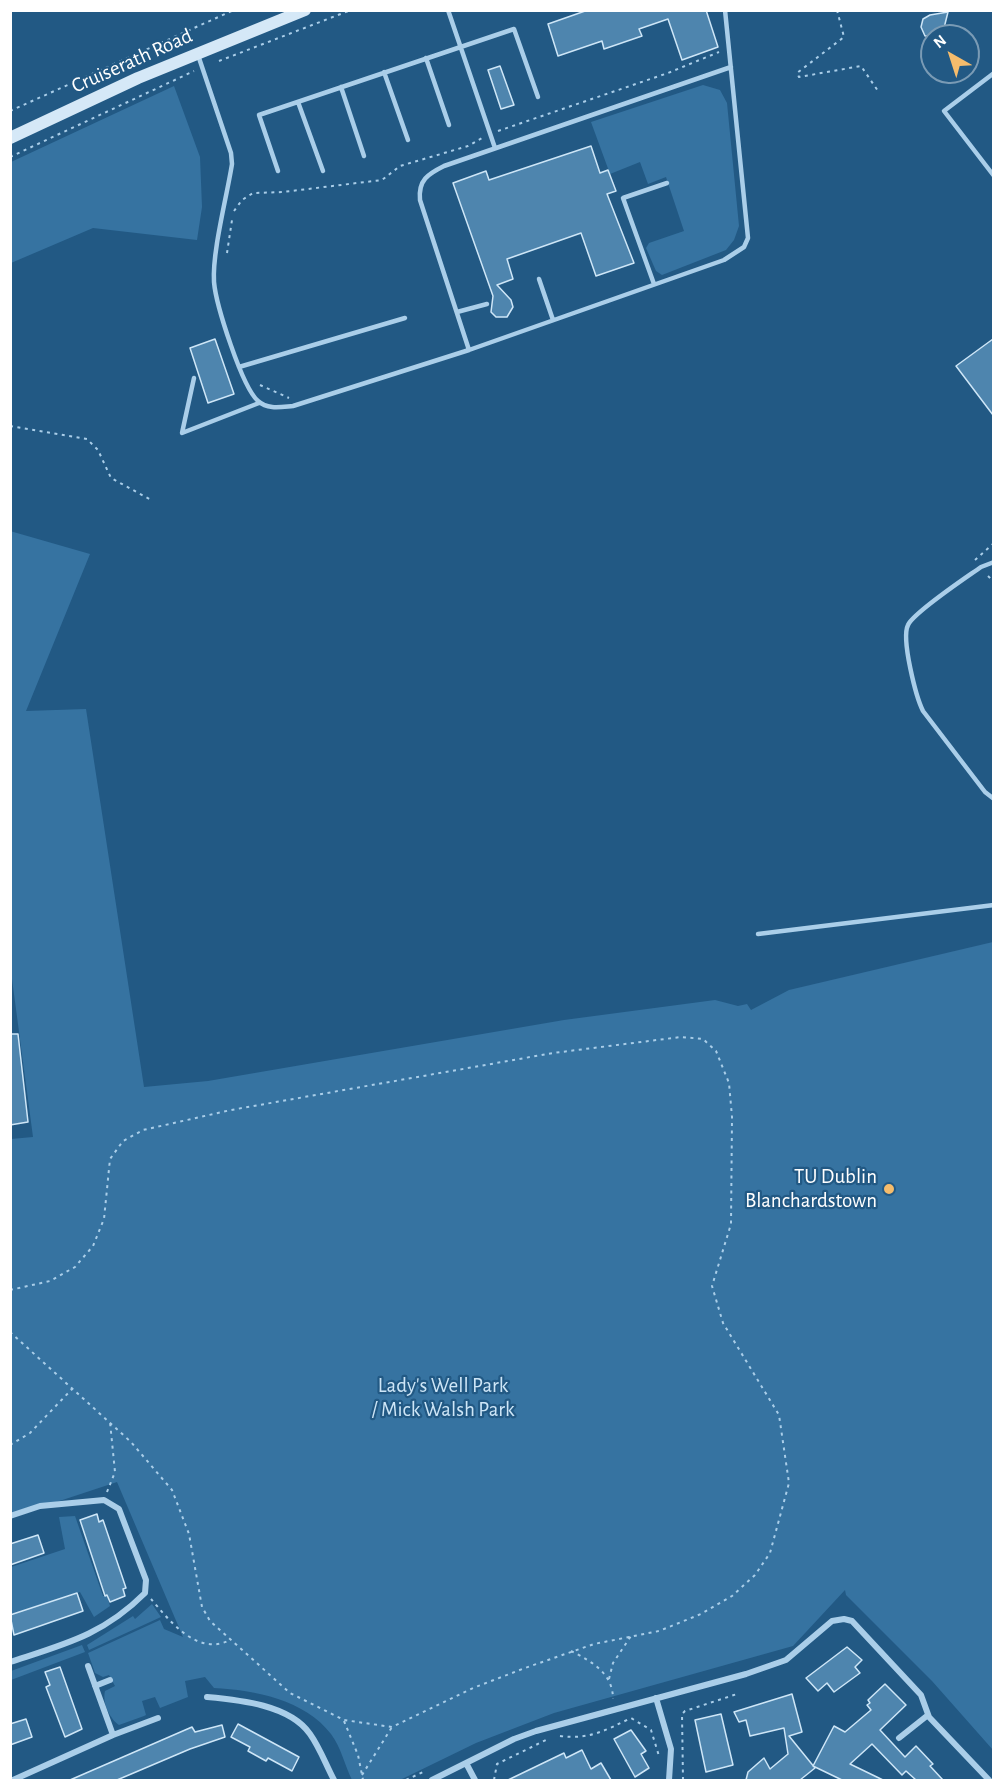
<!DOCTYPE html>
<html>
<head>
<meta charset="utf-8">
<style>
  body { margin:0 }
  #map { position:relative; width:1004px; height:1791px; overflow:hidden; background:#225984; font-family:"Alegreya Sans",sans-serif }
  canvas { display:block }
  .frame { position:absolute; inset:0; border:12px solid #fff; pointer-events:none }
  .north { position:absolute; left:920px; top:24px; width:60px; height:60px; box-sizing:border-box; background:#225984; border:2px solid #7a9bb5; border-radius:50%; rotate:321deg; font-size:16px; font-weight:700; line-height:24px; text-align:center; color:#fff }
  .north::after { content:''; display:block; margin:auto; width:21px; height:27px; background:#f5bc6c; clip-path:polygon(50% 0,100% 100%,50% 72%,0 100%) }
</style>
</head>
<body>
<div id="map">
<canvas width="1004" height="1791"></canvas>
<div class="frame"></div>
<div class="north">N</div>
</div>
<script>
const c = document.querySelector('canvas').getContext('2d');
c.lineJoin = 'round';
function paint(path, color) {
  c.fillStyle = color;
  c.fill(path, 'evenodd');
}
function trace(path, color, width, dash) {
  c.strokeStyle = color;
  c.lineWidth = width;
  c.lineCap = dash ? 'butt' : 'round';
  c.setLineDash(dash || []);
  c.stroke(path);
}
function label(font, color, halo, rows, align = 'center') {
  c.font = font + ' "Alegreya Sans",sans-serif';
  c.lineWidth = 4.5;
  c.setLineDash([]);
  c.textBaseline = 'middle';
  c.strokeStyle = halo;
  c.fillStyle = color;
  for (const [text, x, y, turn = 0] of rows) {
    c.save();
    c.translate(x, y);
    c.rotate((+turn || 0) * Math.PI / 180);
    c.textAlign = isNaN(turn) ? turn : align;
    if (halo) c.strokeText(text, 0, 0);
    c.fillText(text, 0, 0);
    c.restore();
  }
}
paint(new Path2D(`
  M 703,85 L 720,90 L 727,103 L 739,226 L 734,240 L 726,250 L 662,275 L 656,271 L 646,248 L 649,243 L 684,231 L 666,177 L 648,184 L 640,162 L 610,174 L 591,122 Z
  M 174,86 L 200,157 L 202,207 L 197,240 L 93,228 L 11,263 L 11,162 Z
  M 10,531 L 90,554 L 26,711 L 86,709 L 144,1087 L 208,1081 L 564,1020 L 715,1000 L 738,1006 L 747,1004 L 751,1010 L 789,990 L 993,942 L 993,1750 L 932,1681 L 846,1595 L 845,1590 L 793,1646 L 554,1713 L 476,1743 L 400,1780 L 352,1780 C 345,1766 341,1747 331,1734 C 305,1700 255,1690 214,1688 L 205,1677 L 185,1681 L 188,1697 L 160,1708 L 155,1697 L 142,1701 L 146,1715 L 144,1716 L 119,1725 C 110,1719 102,1703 105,1691 L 115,1686 L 109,1675 L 103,1677 L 95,1673 L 88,1653 L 160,1620 L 164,1629 L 183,1637 L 117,1482 L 11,1517 L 11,1139 L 33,1137 L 10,964 Z
  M 75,1516 L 103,1596 L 107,1596 L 110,1606 L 94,1617 L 80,1592 L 11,1614 L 11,1567 L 65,1549 L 59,1517 Z
  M 152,1604 L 161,1617 L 89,1650 L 87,1645 L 133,1616 L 135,1619 Z
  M 82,1645 L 85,1652 L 11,1680 L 11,1671 Z`), '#3673a1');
const building = new Path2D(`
  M 588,10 L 706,10 L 718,47 L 682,60 L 668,19 L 639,29 L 642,36 L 604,49 L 602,41 L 558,56 L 548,24 Z
  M 948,12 L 942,36 L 925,36 L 921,27 L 923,19 L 930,15 Z
  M 500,66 L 514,105 L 501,109 L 488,70 Z
  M 591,146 L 600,173 L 608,170 L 616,191 L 607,194 L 634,263 L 596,276 L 581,233 L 507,259 L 513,279 L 497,285 L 511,300 L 513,307 L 507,317 L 496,317 L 491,312 L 493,296 L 453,183 L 486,171 L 489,180 Z
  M 215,339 L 234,394 L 208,403 L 190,348 Z
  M 993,339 L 993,415 L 956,366 Z
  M 10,1034 L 18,1034 L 28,1122 L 10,1125 Z
  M 97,1514 L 99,1522 L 103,1520 L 126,1588 L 123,1589 L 125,1596 L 110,1602 L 107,1595 L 105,1596 L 80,1520 Z
  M 38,1535 L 44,1553 L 10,1565 L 10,1544 Z
  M 77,1593 L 83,1611 L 14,1635 L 10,1615 Z
  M 847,1647 L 862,1660 L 855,1667 L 860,1673 L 834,1692 L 827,1683 L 818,1691 L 806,1678 Z
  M 60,1667 L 82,1729 L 65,1737 L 46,1687 L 50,1685 L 45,1672 Z
  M 885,1684 L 906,1705 L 880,1730 L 905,1757 L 916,1746 L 933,1764 L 930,1766 L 943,1780 L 916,1780 L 906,1771 L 902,1775 L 872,1744 L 850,1764 L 883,1780 L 842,1780 L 813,1766 L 834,1726 L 845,1732 L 871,1710 L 867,1705 L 870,1703 L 868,1700 Z
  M 792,1694 L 802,1732 L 789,1736 L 815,1768 L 800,1780 L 746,1780 L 748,1772 L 764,1758 L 770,1769 L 788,1754 L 784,1728 L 750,1736 L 746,1720 L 739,1722 L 734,1712 Z
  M 721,1714 L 733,1765 L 706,1772 L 695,1720 Z
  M 26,1719 L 32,1737 L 10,1745 L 10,1724 Z
  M 238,1724 L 299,1757 L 292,1771 L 268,1758 L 266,1761 L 248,1751 L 250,1747 L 231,1737 Z
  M 222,1725 L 225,1737 L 190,1749 L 117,1780 L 70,1780 L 192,1727 L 195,1732 Z
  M 631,1730 L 646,1751 L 641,1754 L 649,1768 L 635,1777 L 614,1739 Z
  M 582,1750 L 591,1769 L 601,1763 L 611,1780 L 508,1780 L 564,1753 L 566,1758 Z`);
paint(building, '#4e85ae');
trace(building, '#cee6f7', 1.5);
trace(new Path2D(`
  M 837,10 L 844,37 L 797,73 L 799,77 L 861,66 L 878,91
  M 219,61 L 351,10
  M 10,111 L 234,10
  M 498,131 L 668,73 L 719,52
  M 10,157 L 194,71
  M 234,211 L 242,200 L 253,193 L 283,192 L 382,180 L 400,166 L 468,146 L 482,138
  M 227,253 L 232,220
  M 260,385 L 289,398
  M 10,426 L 87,439 L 98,450 L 111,478 L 153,501
  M 975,560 L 994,543
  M 988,576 L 994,582
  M 10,1290 L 50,1281 L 75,1267 L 93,1246 L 104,1219 L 110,1159 L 123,1141 L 143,1130 L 231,1110 L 553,1053 L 681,1037 L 703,1039 L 716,1051 L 729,1083 L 732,1117 L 731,1224 L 712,1286 L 723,1323 L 779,1415 L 789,1483 L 770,1553 L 755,1575 L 732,1596 L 701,1614 L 659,1631 L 594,1644 L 525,1668 L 473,1688 L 392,1727 L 344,1720 L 290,1693 L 210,1621 L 202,1607 L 189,1534 L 172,1490 L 131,1442 L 10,1332
  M 10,1445 L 30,1433 L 73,1388
  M 107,1492 L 115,1472 L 110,1422
  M 151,1599 C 169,1620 197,1657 230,1640
  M 571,1651 C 593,1662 613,1674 613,1699
  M 609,1679 L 613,1663 L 631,1636
  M 344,1721 L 358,1755 L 363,1780
  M 560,1736 C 589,1740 606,1730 631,1718 L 651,1730 L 659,1756
  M 362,1775 L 392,1727
  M 406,1780 L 425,1771
  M 494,1780 L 497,1764 L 546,1740
  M 683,1780 L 682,1714 L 685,1711 L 737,1694`), '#aacee9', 2, [3, 4.5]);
trace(new Path2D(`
  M 448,10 L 495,148
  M 198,55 L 231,153 L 232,164 C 227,196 212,252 214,282 C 216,305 242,387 258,401 C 268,410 281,407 293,406 L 469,350 L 724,260 L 744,247 L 748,238 L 725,10
  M 426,58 L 449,125
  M 384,72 L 408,140
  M 994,73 L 944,111 L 994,176
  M 341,87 L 364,156
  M 298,102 L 323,171
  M 278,171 L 259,115 L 514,29 L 538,97
  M 539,279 L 553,320
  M 654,284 L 623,198 L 667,183
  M 457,312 L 487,304
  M 469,350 L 420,200 C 418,180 428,174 444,166 L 731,67
  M 239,367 L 405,318
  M 194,378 L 182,433 L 259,403
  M 994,562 L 981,567 C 967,577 914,612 908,625 C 901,639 916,697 923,711 L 985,792 L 994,799
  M 758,934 L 994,905`), '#aacee9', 4.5);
trace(new Path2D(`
  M 10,1516 L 40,1506 L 104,1500 L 119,1509 L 146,1580 L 145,1593 C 103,1635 65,1644 10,1662
  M 88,1666 L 113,1735 L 158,1718
  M 95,1686 L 110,1680
  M 207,1697 C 240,1700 290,1705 310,1734 C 320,1748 326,1765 334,1780
  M 656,1698 L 671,1749 L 669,1780
  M 899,1738 L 928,1715
  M 466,1763 L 475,1780
  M 13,1780 L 113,1735
  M 432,1780 L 514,1739 L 536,1731 L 746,1674 L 786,1660 L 832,1621 L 844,1619 L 852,1621 L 921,1695 L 929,1717 L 989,1780`), '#aacee9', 6);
trace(new Path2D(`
  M 10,138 L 138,78 L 305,10`), '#d5e8f7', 12);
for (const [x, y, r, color] of [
  [889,1189,6,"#f5bc6c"]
]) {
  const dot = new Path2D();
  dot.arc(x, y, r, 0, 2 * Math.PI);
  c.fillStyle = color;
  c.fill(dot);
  trace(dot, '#225984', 2);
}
label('21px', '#fff', '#225984', [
  ["Cruiserath Road",132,61,-24]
]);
label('21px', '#fff', '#225984', [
  ["TU Dublin",877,1177],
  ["Blanchardstown",877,1201]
], 'right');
label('21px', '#cee6f7', '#225984', [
  ["Lady's Well Park",443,1386],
  ["/ Mick Walsh Park",443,1410]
]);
</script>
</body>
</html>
